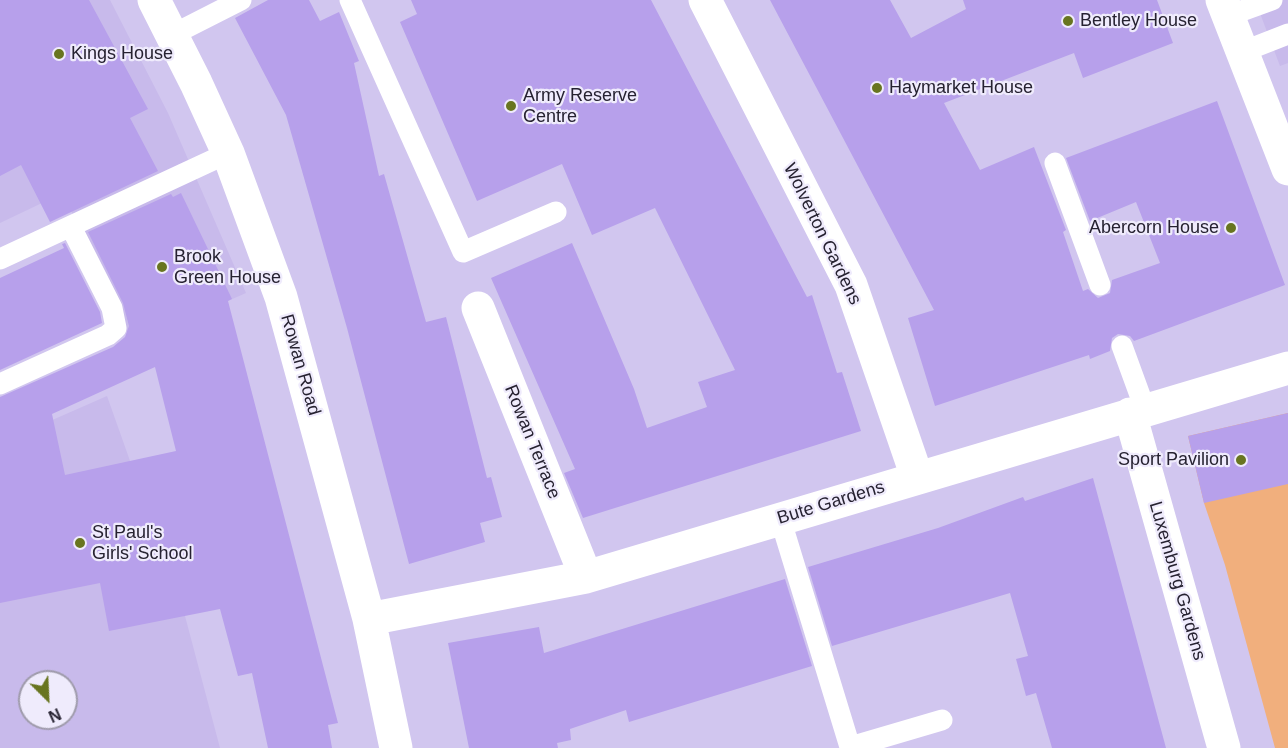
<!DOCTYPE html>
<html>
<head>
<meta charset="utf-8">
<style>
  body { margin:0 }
  #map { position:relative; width:1288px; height:748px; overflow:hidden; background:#d1c6ef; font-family:Arial,sans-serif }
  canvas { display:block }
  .north { position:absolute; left:18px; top:670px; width:60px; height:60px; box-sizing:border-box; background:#efebfc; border:2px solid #9f9bab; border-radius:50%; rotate:156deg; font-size:16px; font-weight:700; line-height:24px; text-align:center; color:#262231 }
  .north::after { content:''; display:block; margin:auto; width:21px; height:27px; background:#687520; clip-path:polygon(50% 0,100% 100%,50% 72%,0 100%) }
</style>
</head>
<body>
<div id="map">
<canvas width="1288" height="748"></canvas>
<div class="north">N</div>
</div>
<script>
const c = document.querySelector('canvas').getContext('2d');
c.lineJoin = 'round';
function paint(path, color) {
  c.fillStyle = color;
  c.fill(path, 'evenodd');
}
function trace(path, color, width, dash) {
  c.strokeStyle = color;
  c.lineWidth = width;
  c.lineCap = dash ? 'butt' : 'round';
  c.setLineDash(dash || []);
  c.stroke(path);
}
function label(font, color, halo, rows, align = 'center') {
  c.font = font + ' Arial,sans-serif';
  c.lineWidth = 4.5;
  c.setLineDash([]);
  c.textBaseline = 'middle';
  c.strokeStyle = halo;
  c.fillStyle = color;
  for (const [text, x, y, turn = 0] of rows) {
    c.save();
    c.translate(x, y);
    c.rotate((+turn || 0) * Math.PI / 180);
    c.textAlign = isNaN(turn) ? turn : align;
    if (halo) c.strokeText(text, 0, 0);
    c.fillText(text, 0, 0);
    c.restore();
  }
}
paint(new Path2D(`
  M 0,0 L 110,0 L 168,113 L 246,293 L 132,343 L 63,193 L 0,223 Z
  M 1255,0 L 1288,0 L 1288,63 L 1280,66 Z
  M 107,396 L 185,616 L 220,748 L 0,748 L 0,443 ZM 30,682 L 66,682 L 66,718 L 30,718 Z`), '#c8baeb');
paint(new Path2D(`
  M 1288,413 L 1288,748 L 1275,748 L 1225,565 L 1204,503 L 1188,436 Z`), '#f1af7d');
paint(new Path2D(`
  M 0,0 L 89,0 L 148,109 L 130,118 L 158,171 L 50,222 L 21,165 L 0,176 Z
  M 268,0 L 309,0 L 320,21 L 339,12 L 359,61 L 354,63 L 379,176 L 384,174 L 426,322 L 446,317 L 487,478 L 491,477 L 502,517 L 480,523 L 485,542 L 409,564 L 347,328 L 286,115 L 235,18 Z
  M 411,0 L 651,0 L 807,297 L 812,295 L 837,373 L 842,372 L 861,431 L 583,518 L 564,473 L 575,469 L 491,278 L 572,243 L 634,389 L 647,428 L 707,407 L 698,382 L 735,370 L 655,208 L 592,235 L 562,164 L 477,201 L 400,22 L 417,14 Z
  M 770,0 L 890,0 L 911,38 L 966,9 L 963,0 L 1157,0 L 1173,43 L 1083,78 L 1074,53 L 944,103 L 980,170 L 1034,147 L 1066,230 L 1063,232 L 1083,291 L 1088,289 L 1098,298 L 1110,293 L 1112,280 L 1160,263 L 1136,202 L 1090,221 L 1066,158 L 1217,101 L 1285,285 L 1134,341 L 1130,336 L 1118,334 L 1112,338 L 1110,351 L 1090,359 L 1089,355 L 935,406 L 908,318 L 934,310 Z
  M 181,193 L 232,299 L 228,301 L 338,723 L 328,725 L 332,748 L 268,748 L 252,673 L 238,676 L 220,609 L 109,631 L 100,583 L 0,603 L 0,397 L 113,347 L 125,337 L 129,326 L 123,303 L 88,232 L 171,194 L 173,197 ZM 155,367 L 176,451 L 65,475 L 52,414 Z
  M 65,243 L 100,312 L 102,323 L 0,370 L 0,278 L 64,248 L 62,244 Z
  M 1288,413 L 1288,484 L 1204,503 L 1188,436 Z
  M 1093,478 L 1166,748 L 1052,748 L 1036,693 L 1026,696 L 1016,659 L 1028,656 L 1010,593 L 832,646 L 808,567 L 938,528 L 1023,497 L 1025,501 Z
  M 785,579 L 812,666 L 629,722 L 626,710 L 570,729 L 571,740 L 557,743 L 558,748 L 469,748 L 448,643 L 539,627 L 544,653 Z`), '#b7a0eb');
trace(new Path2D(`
  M 350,0 L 463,252 L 556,212
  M 1228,16 L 1272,0
  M 172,35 L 241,0
  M 1242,52 L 1288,34
  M 1055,163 L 1100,285
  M 0,259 L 228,153
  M 1122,346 L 1145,409
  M 0,384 L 108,335 L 116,328 L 112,308 L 71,227
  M 780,518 L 850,747 L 942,720`), '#fff', 21);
trace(new Path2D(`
  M 154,0 L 196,83 L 228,153 L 281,297 L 369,619 L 396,748
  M 705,0 L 851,285 L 917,477
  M 1222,0 L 1288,169
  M 478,308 L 586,577
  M 1130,414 L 1224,748
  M 369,619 L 586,577 L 1288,368`), '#fff', 33);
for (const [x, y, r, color] of [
  [1068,21,6,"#687520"],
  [59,54,6,"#687520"],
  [877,88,6,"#687520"],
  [511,106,6,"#687520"],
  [1231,228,6,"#687520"],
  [162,267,6,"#687520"],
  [1241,460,6,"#687520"],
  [80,543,6,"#687520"]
]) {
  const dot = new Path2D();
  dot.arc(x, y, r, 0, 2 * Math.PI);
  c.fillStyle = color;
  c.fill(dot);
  trace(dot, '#efebfc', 2);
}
label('18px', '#262231', '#efebfc', [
  ["Bentley House",1080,21],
  ["Kings House",71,54],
  ["Haymarket House",889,88],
  ["Army Reserve",523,96],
  ["Centre",523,117],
  ["Abercorn House",1219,228,"right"],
  ["Brook",174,257],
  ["Green House",174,278],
  ["Sport Pavilion",1229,460,"right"],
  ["St Paul's",92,533],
  ["Girls' School",92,554]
], 'left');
label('18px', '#262231', '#efebfc', [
  ["Wolverton Gardens",822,234,64],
  ["Rowan Road",300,365,74],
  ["Rowan Terrace",532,442,68],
  ["Bute Gardens",831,503,-17],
  ["Luxemburg Gardens",1177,581,74]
]);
</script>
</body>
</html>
